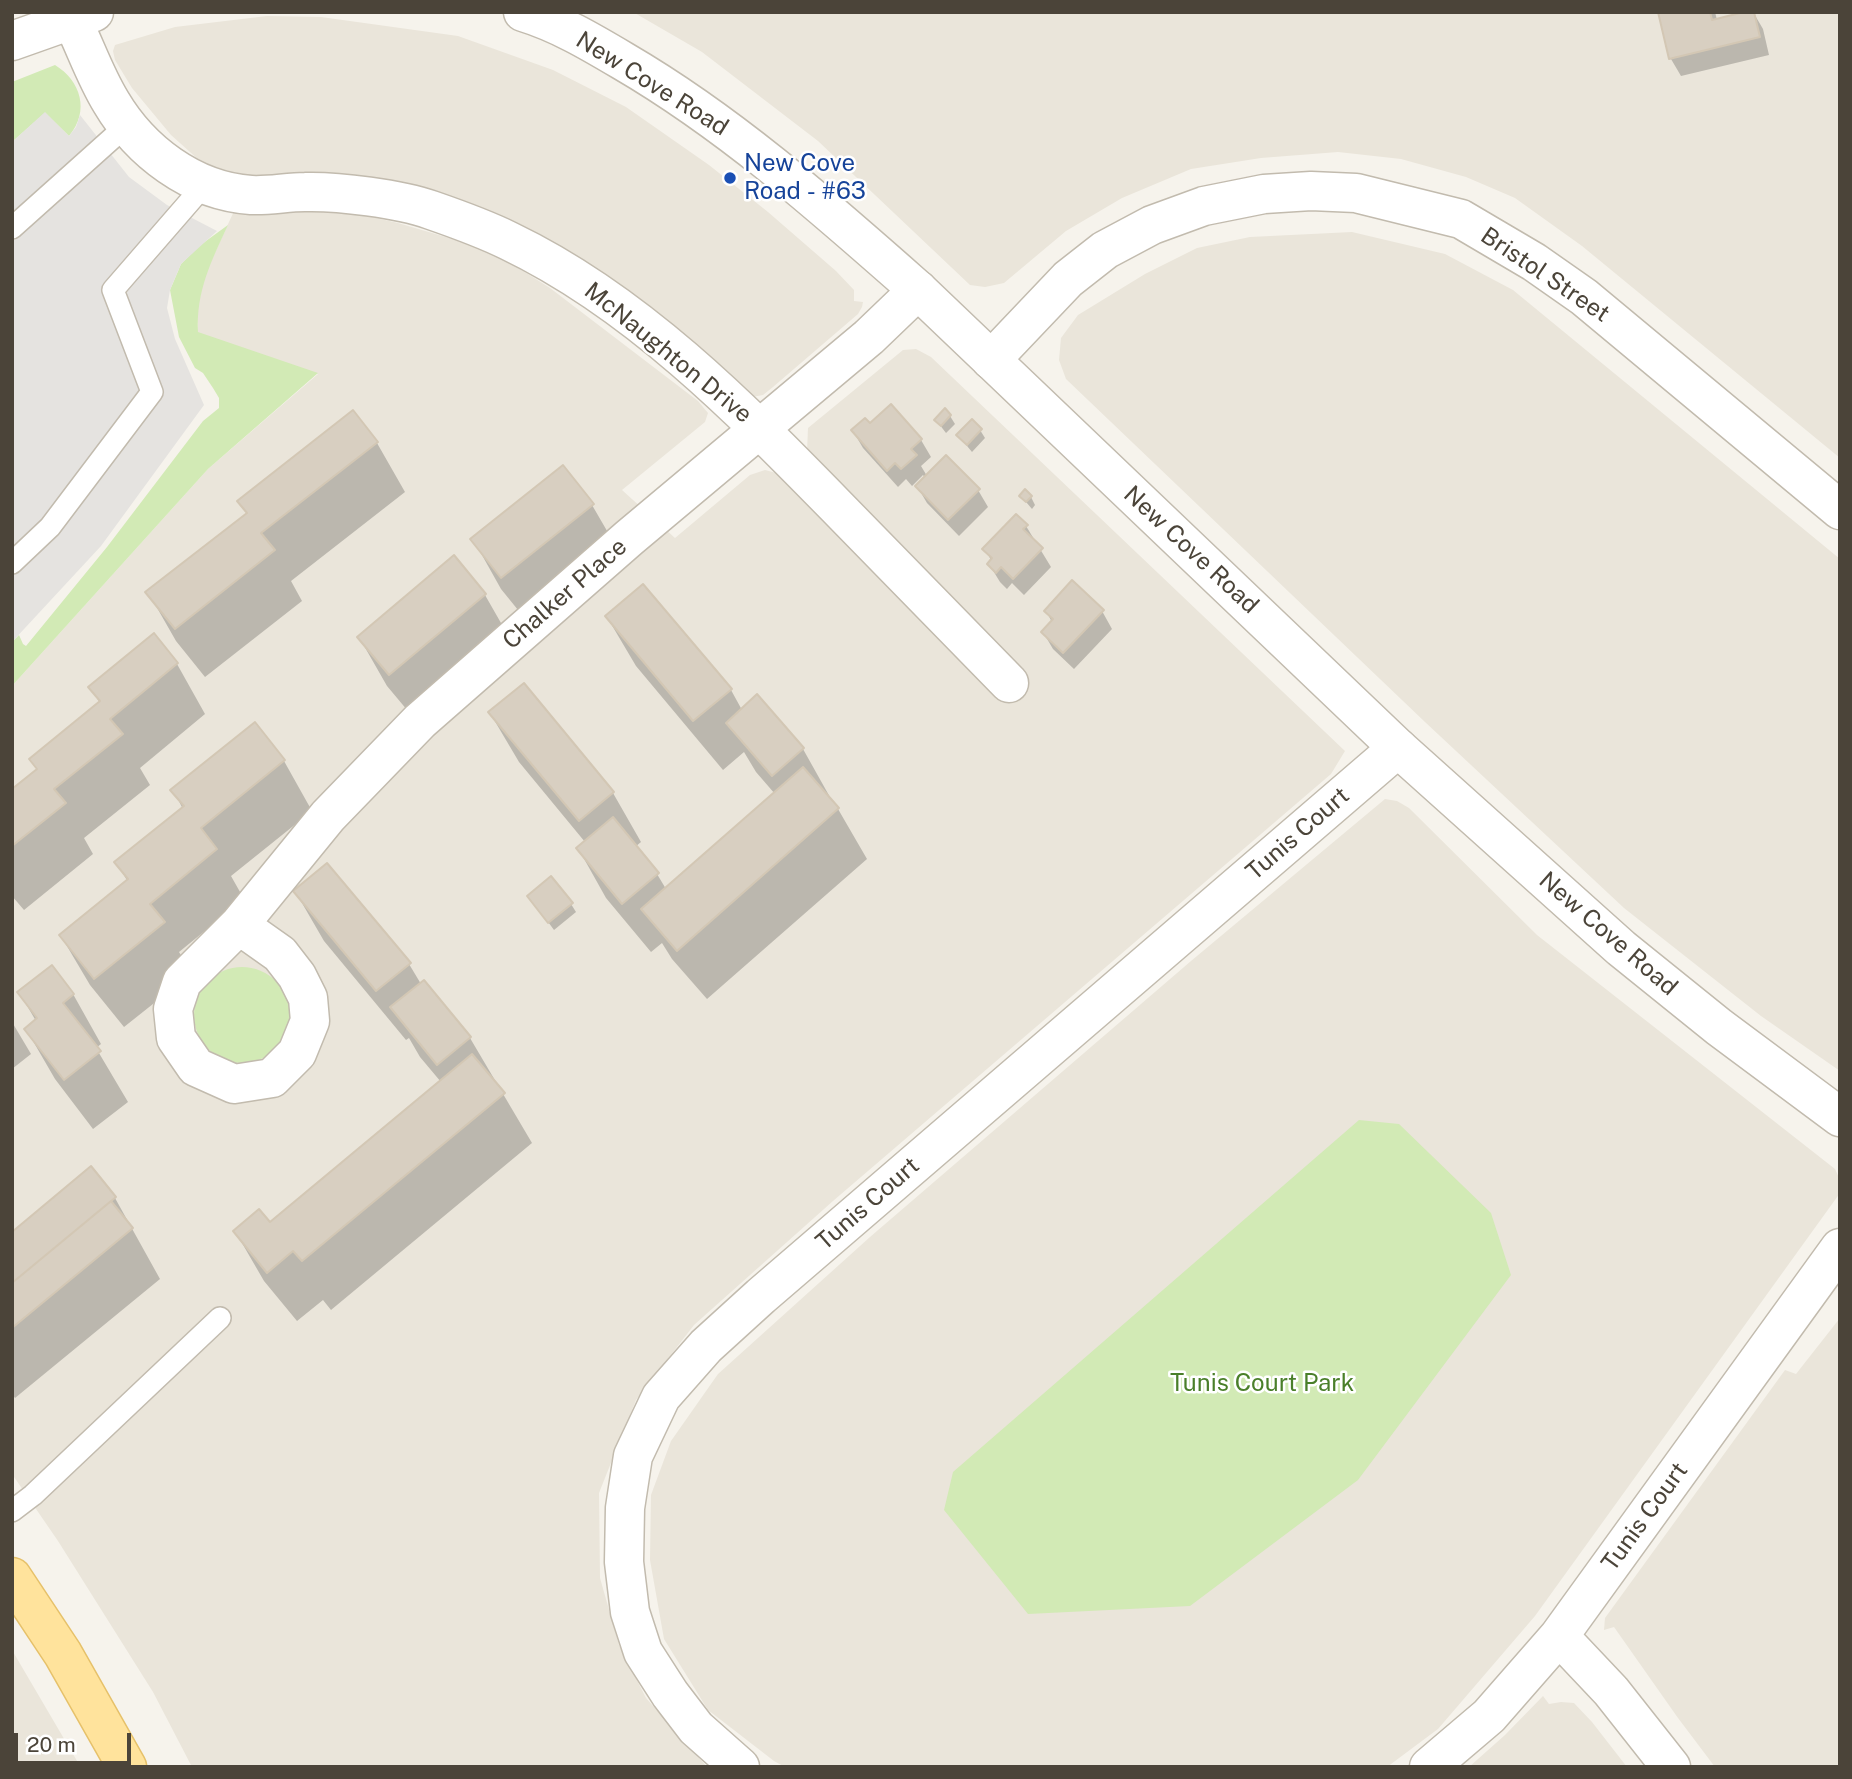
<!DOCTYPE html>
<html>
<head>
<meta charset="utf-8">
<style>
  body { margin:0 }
  #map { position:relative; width:1852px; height:1779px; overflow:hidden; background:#f6f3ec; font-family:"Public Sans",sans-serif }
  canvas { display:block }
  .frame { position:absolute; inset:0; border:14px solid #4b4439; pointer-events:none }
  .scale { position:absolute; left:14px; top:1733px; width:117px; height:32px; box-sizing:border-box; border:4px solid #4b4439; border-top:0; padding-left:9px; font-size:21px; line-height:24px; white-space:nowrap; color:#4b4439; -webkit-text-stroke:5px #fff; paint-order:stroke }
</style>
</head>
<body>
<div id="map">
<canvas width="1852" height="1779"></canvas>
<div class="frame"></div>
<div class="scale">20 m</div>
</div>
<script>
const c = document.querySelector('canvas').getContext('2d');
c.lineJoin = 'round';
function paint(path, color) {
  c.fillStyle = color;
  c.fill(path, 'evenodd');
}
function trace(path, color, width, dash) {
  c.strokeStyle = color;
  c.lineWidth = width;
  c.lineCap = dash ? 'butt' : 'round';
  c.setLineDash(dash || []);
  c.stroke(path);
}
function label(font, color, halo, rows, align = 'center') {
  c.font = font + ' "Public Sans",sans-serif';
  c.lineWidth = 5;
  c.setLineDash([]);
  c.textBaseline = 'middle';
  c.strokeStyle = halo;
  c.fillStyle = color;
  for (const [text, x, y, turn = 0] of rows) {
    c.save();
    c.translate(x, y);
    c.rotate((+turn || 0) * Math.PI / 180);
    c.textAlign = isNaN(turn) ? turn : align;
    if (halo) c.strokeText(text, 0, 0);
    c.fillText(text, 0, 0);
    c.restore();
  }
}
paint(new Path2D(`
  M 633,12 L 1840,12 L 1840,458 L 1582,246 L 1515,198 L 1466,177 L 1401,159 L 1338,152 L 1261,158 L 1191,169 L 1122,198 L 1066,231 L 1004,283 L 985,287 L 970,285 L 818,141 L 702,52 Z
  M 267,16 L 321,17 L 458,36 L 553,70 L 626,107 L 709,165 L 768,212 L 836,271 L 854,290 L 854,301 L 863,302 L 862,307 L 858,314 L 773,387 L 763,395 L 752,397 L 558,253 L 217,168 L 200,161 L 171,135 L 132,88 L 115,60 L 113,51 L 115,45 L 175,27 Z
  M 332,208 L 398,223 L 490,250 L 550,288 L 698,401 L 708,413 L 705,422 L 622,490 L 675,538 L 750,475 L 765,470 L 780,474 L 1006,703 L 1026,683 L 807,452 L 808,428 L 903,350 L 916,349 L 931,357 L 1345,751 L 1331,774 L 833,1201 L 694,1325 L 636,1400 L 599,1493 L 600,1578 L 619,1645 L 646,1698 L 707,1767 L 192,1767 L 153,1692 L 58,1541 L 12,1474 L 12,686 L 208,469 L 318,374 L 198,333 L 197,311 L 204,276 L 235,209 Z
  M 1352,232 L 1445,254 L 1513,290 L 1840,559 L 1840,1071 L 1761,1016 L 1624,908 L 1425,722 L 1066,379 L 1059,360 L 1061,338 L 1078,315 L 1145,274 L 1197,248 L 1250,237 Z
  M 1385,799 L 1397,801 L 1409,808 L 1537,935 L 1835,1169 L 1840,1180 L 1840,1193 L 1535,1616 L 1438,1729 L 1387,1767 L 785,1767 L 774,1761 L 708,1710 L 664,1639 L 650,1560 L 651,1495 L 671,1441 L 718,1374 L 870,1237 L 1191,961 Z
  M 1840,1318 L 1840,1767 L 1715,1767 L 1678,1718 L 1614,1627 L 1604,1630 L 1605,1618 L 1785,1370 L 1796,1374 Z
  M 12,1650 L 80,1766 L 81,1767 L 12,1767 Z
  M 1543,1696 L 1549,1704 L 1561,1702 L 1574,1703 L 1592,1722 L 1627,1767 L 1469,1767 L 1505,1735 Z`), '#eae5da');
paint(new Path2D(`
  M 55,65 C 81,81 90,111 69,136 L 45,113 L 12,142 L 12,82 Z
  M 228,225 C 211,262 196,291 198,332 L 318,373 L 208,469 L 12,686 L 12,642 L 19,635 L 23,644 L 26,646 L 107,547 L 203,421 L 219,408 L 219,398 L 213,388 L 203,373 L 195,368 L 179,337 L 170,290 L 181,264 L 199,246 Z
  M194 1015a48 48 0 1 1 96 0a48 48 0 1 1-96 0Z
  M 1359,1120 L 1399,1124 L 1491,1213 L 1511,1275 L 1358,1480 L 1190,1606 L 1028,1614 L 944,1510 L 953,1472 Z`), '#d2eab5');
paint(new Path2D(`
  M 45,112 L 69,136 L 76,127 L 80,115 L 129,177 L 167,205 L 217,231 L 181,264 L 170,290 L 167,308 L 175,339 L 204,405 L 101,546 L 12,642 L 12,142 Z`), '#e5e3e0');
paint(new Path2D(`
  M 1660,12 L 1715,12 L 1717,20 L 1753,12 L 1763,29 L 1769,55 L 1681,76 L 1671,59 Z
  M 950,416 L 955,424 L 946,433 L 936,420 Z
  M 870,426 L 921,440 L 931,457 L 921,466 L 927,476 L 978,490 L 988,507 L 959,536 L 927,503 L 917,486 L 925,478 L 923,475 L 912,486 L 906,479 L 898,487 L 863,448 L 853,431 Z
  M 980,430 L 985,438 L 972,452 L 958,435 Z
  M 377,443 L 405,492 L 291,581 L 302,601 L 205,677 L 176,641 L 148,592 L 247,514 L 240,501 Z
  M 1021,496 L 1031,497 L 1035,505 L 1032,509 Z
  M 592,505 L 621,555 L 531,626 L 501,589 L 473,539 Z
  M 1026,526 L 1051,567 L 1024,595 L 1012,583 L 1007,589 L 1000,582 L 989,564 L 992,562 L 985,549 Z
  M 485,595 L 513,644 L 418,723 L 387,686 L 359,637 Z
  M 1046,611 L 1102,611 L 1112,629 L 1074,669 L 1053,649 L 1043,632 L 1052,622 Z
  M 607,617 L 731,690 L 742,710 L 757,697 L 803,749 L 831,799 L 830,800 L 838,809 L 867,859 L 707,999 L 672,959 L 662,943 L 651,952 L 606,898 L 578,848 L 585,842 L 519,762 L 490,713 L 613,793 L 641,842 L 635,847 L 657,874 L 666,889 L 775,794 L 756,772 L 744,752 L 723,770 L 636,666 Z
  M 153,636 L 177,664 L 205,714 L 140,768 L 150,785 L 84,838 L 93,854 L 24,910 L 12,896 L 12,791 L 38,771 L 31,759 L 100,703 L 90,687 Z
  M 254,725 L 284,761 L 312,811 L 231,876 L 244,899 L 179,952 L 192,973 L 124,1027 L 90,985 L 61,936 L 128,882 L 116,862 L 183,809 L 173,790 Z
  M 295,891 L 409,964 L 421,984 L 470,1038 L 532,1143 L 331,1310 L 323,1300 L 297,1321 L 264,1281 L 235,1231 L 270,1225 L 441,1082 L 420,1057 L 409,1038 L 406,1040 L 324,941 Z
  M 529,896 L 571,904 L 576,912 L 554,930 Z
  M 19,992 L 73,994 L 101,1044 L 96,1048 L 128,1102 L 93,1129 L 55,1079 L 26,1029 L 36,1021 Z
  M 12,1022 L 31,1054 L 12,1069 Z
  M 115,1198 L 160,1279 L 15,1398 L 12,1394 L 12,1234 Z`), '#0003');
const building = new Path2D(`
  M 1658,12 L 1710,12 L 1712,20 L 1744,12 L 1754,12 L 1760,37 L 1669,59 Z
  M 891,404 L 922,439 L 911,449 L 917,455 L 901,469 L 895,463 L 887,471 L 851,430 L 865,418 L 870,423 Z
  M 945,408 L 951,415 L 941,426 L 934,420 Z
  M 353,410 L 378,442 L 261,533 L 275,550 L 175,629 L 145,592 L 247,513 L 237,501 Z
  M 972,419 L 982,429 L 967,445 L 956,435 Z
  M 946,455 L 980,489 L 948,520 L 915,486 Z
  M 563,465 L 594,504 L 501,578 L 470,539 Z
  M 1025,489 L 1032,496 L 1026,502 L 1019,496 Z
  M 1016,514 L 1028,525 L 1023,529 L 1043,548 L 1013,579 L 1001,567 L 996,573 L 987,564 L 992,558 L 982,549 Z
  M 454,555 L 486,594 L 389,675 L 357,637 Z
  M 1072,580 L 1104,610 L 1063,653 L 1041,632 L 1053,619 L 1044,611 Z
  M 643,584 L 732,689 L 693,721 L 605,616 Z
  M 154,633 L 178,663 L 110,719 L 123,734 L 54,789 L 66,803 L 12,846 L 12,789 L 37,769 L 29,759 L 100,701 L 88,687 Z
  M 524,683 L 614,792 L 579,821 L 488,712 Z
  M 757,694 L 804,748 L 772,776 L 726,723 Z
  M 255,722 L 285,760 L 201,828 L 217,849 L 150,904 L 165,922 L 94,979 L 59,935 L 128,879 L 114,862 L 184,806 L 170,790 Z
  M 803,767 L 839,808 L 677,951 L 641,909 Z
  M 613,817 L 659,873 L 622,904 L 576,848 Z
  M 327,863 L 411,963 L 376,991 L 293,891 Z
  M 551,876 L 573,903 L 548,923 L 527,896 Z
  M 52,965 L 74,994 L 63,1003 L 101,1051 L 64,1080 L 24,1029 L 37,1018 L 17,992 Z
  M 424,980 L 471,1037 L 437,1065 L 390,1007 Z
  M 472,1054 L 505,1093 L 302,1261 L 293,1251 L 267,1273 L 233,1231 L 259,1209 L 270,1222 Z
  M 91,1166 L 116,1197 L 12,1283 L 12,1232 Z
  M 111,1201 L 133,1228 L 12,1328 L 12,1283 Z`);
paint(building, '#d8cfc1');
trace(building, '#d3c7b4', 2);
const service = new Path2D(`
  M 12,228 L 127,125
  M 12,563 L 50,527 L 152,392 L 113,290 L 205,184
  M 12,1511 L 33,1495 L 220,1318`);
const minor = new Path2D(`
  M 72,20 C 85,46 95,76 111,102 C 140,151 192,191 251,195 C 269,196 287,192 305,192 C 338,191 400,199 431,210 C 457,219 485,229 509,241 C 636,302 739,407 836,506 C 894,565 951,624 1009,683
  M 991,360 L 1068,279 L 1105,250 L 1152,225 L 1204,206 L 1264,194 L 1311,191 L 1356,193 L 1461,219 L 1534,262 L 1584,297 L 1840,510
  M 239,925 L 280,954 L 297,976 L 308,998 L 310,1021 L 297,1053 L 272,1078 L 234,1084 L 196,1067 L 176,1038 L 173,1009 L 182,982 L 239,925 L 328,816 L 420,721 L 629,538 L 869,337 L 918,290
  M 1559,1636 L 1611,1691 L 1671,1767
  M 740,1767 L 696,1728 L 670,1694 L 643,1652 L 630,1612 L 624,1562 L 625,1508 L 633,1456 L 661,1397 L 706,1346 L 761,1296 L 1398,748
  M 1429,1767 L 1489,1716 L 1559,1636 L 1840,1248`);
const tertiary = new Path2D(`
  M 523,12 C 559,23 591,42 623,61 C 731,124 825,208 918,290 L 1398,748 L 1621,948 L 1719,1027 L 1840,1117
  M 12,41 L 94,12`);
const primary = new Path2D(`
  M 12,1577 L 63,1654 L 127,1767`);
trace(service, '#c2bbae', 24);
trace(minor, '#c2bbae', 41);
trace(tertiary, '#c2bbae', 41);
trace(primary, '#e6c16a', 41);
trace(service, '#fff', 21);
trace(minor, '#fff', 38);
trace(tertiary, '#fff', 38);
trace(primary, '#ffe39c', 38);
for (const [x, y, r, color] of [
  [730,178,7,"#1a4fb4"]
]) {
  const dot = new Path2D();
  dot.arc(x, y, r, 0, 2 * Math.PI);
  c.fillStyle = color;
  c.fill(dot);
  trace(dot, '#fff', 2.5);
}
label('24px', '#4b4439', '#fff', [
  ["New Cove Road",652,84,32],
  ["Bristol Street",1545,275,34],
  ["McNaughton Drive",668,353,39],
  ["New Cove Road",1191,550,43],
  ["Chalker Place",565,594,-41],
  ["Tunis Court",1298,834,-41],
  ["New Cove Road",1608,934,41],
  ["Tunis Court",868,1204,-41],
  ["Tunis Court",1645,1517,-54]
]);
label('24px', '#164399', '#fff', [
  ["New Cove",744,164],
  ["Road - #63",744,192]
], 'left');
label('24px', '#4a7f2a', '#fff', [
  ["Tunis Court Park",1262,1384]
]);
</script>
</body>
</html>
